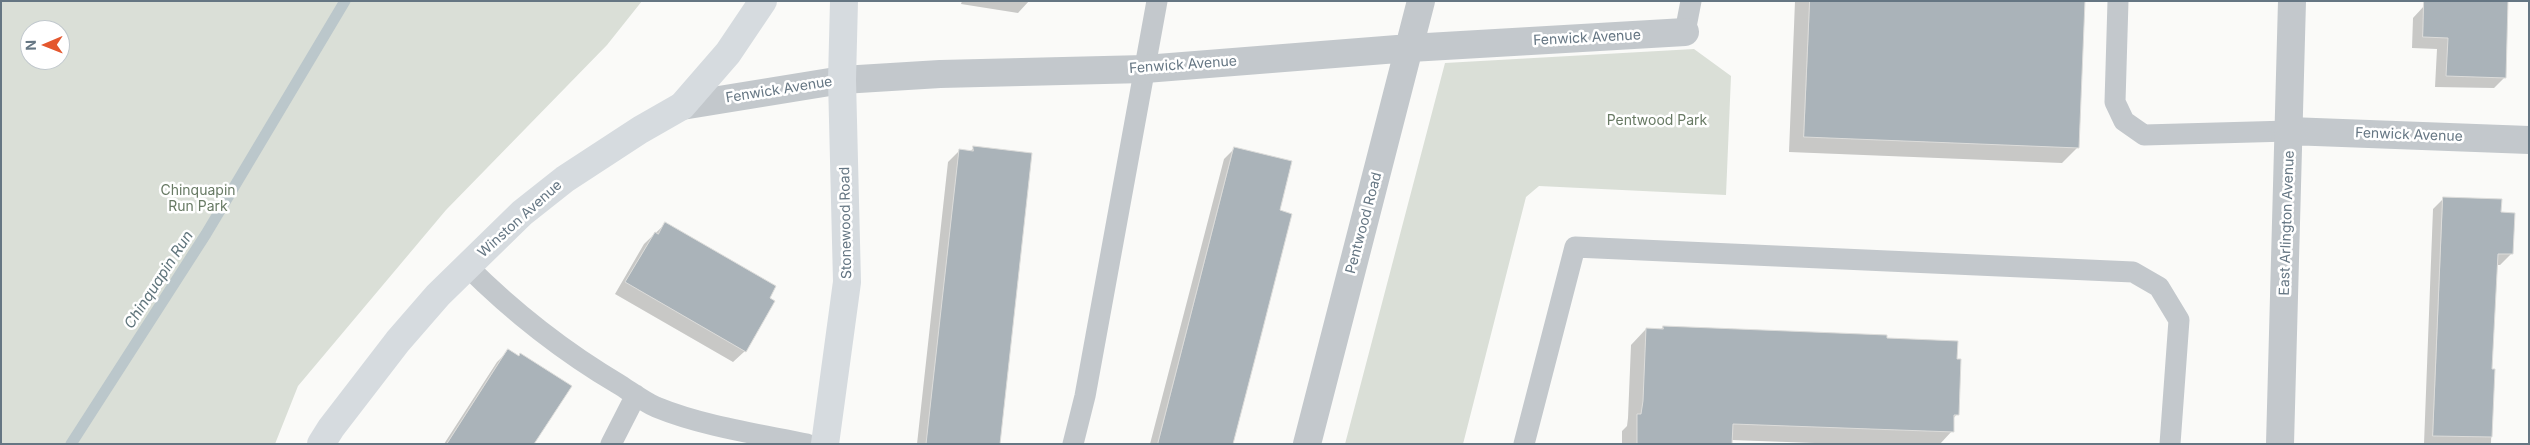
<!DOCTYPE html>
<html>
<head>
<meta charset="utf-8">
<style>
  body { margin:0 }
  #map { position:relative; width:2530px; height:445px; overflow:hidden; background:#fafaf8; font-family:Inter,sans-serif }
  canvas { display:block }
  .frame { position:absolute; inset:0; border:2px solid #657683; pointer-events:none }
  .north { position:absolute; left:20px; top:20px; width:50px; height:50px; box-sizing:border-box; background:#fff; border:1px solid #c1c8cd; border-radius:50%; rotate:269deg; font-size:14px; font-weight:700; line-height:20px; text-align:center; color:#657683 }
  .north::after { content:''; display:block; margin:auto; width:18px; height:22px; background:#e4572e; clip-path:polygon(50% 0,100% 100%,50% 72%,0 100%) }
</style>
</head>
<body>
<div id="map">
<canvas width="2530" height="445"></canvas>
<div class="frame"></div>
<div class="north">N</div>
</div>
<script>
const c = document.querySelector('canvas').getContext('2d');
c.lineJoin = 'round';
function paint(path, color) {
  c.fillStyle = color;
  c.fill(path, 'evenodd');
}
function trace(path, color, width, dash) {
  c.strokeStyle = color;
  c.lineWidth = width;
  c.lineCap = dash ? 'butt' : 'round';
  c.setLineDash(dash || []);
  c.stroke(path);
}
function label(font, color, halo, rows, align = 'center') {
  c.font = font + ' Inter,sans-serif';
  c.lineWidth = 5;
  c.setLineDash([]);
  c.textBaseline = 'middle';
  c.strokeStyle = halo;
  c.fillStyle = color;
  for (const [text, x, y, turn = 0] of rows) {
    c.save();
    c.translate(x, y);
    c.rotate((+turn || 0) * Math.PI / 180);
    c.textAlign = isNaN(turn) ? turn : align;
    if (halo) c.strokeText(text, 0, 0);
    c.fillText(text, 0, 0);
    c.restore();
  }
}
paint(new Path2D(`
  M 1,1 L 642,1 L 607,45 L 446,210 L 298,386 L 275,444 L 1,444 ZM 30,30 L 60,30 L 60,60 L 30,60 Z
  M 1694,49 L 1731,76 L 1726,195 L 1539,186 L 1526,197 L 1463,444 L 1345,444 L 1445,63 Z`), '#dadfd7');
paint(new Path2D(`
  M 962,1 L 1029,1 L 1018,13 L 961,4 Z
  M 1795,1 L 2084,1 L 2078,147 L 2062,163 L 1789,152 Z
  M 2439,1 L 2508,1 L 2505,77 L 2494,88 L 2435,87 L 2437,49 L 2412,48 L 2413,18 L 2424,6 Z
  M 974,148 L 999,444 L 917,444 L 948,162 L 959,151 L 969,152 Z
  M 1235,148 L 1232,444 L 1150,444 L 1224,159 Z
  M 2444,198 L 2500,214 L 2511,254 L 2500,265 L 2496,265 L 2491,370 L 2493,370 L 2491,444 L 2424,444 L 2433,209 Z
  M 665,224 L 745,351 L 733,362 L 615,294 L 644,244 Z
  M 1663,327 L 1886,340 L 1957,414 L 1953,419 L 1952,431 L 1940,444 L 1842,444 L 1731,440 L 1731,444 L 1622,444 L 1622,431 L 1627,426 L 1628,418 L 1631,345 L 1646,329 L 1660,330 Z
  M 508,351 L 518,357 L 521,354 L 533,444 L 444,444 L 497,362 Z`), '#0003');
trace(new Path2D(`
  M 71,444 L 206,234 L 345,1`), '#bbc7cb', 11);
const building = new Path2D(`
  M 1810,1 L 2085,1 L 2079,148 L 1804,137 Z
  M 2424,1 L 2508,1 L 2506,78 L 2446,76 L 2448,38 L 2423,37 Z
  M 973,146 L 1032,153 L 1000,444 L 926,444 L 959,149 L 973,151 Z
  M 1234,147 L 1292,161 L 1280,210 L 1292,214 L 1262,332 L 1233,444 L 1158,444 Z
  M 2443,197 L 2502,199 L 2501,212 L 2515,213 L 2513,254 L 2498,254 L 2492,369 L 2495,369 L 2492,437 L 2433,436 Z
  M 665,222 L 776,286 L 770,298 L 775,301 L 746,352 L 625,282 L 655,232 L 658,234 Z
  M 1663,326 L 1887,335 L 1887,338 L 1958,341 L 1957,359 L 1961,359 L 1959,415 L 1954,415 L 1954,432 L 1733,424 L 1732,444 L 1637,444 L 1637,414 L 1641,414 L 1643,401 L 1646,328 L 1663,329 Z
  M 508,349 L 519,356 L 520,353 L 572,386 L 534,444 L 447,444 Z`);
paint(building, '#aab3b9');
trace(building, '#dcdcda', 1);
trace(new Path2D(`
  M 2118,1 L 2115,102 L 2124,121 L 2144,135 L 2289,131
  M 1685,32 L 1691,1
  M 467,266 C 513,312 564,352 620,385 C 631,392 643,401 656,407 C 702,426 758,434 807,444
  M 611,444 L 636,395
  M 1073,444 L 1085,396 L 1157,1
  M 1524,444 L 1575,247 L 2133,272 L 2159,287 L 2179,320 L 2170,444`), '#c3c8cc', 21);
trace(new Path2D(`
  M 682,106 L 842,80 L 940,74 L 1145,69 L 1410,48 L 1685,32
  M 2289,131 L 2529,140
  M 1307,444 L 1421,1
  M 2280,444 L 2292,1`), '#c3c8cc', 28);
trace(new Path2D(`
  M 321,444 L 331,428 L 398,341 L 438,295 L 522,213 L 565,179 L 640,130 L 682,106 L 728,53 L 763,1
  M 825,444 L 847,282 L 842,80 L 844,1`), '#d6dbdf', 28);
label('14px', '#657683', '#fff', [
  ["Fenwick Avenue",1587,38,-3],
  ["Fenwick Avenue",1183,65,-4],
  ["Fenwick Avenue",779,90,-9],
  ["Fenwick Avenue",2409,135,2],
  ["Winston Avenue",520,219,-42],
  ["Stonewood Road",846,223,-91],
  ["Pentwood Road",1364,223,-75],
  ["East Arlington Avenue",2287,223,-88]
]);
label('14px', '#687a64', '#fff', [
  ["Pentwood Park",1657,121],
  ["Chinquapin",198,191],
  ["Run Park",198,207]
]);
label('italic 15px', '#60757c', '#fff', [
  ["Chinquapin Run",159,280,-57]
]);
</script>
</body>
</html>
